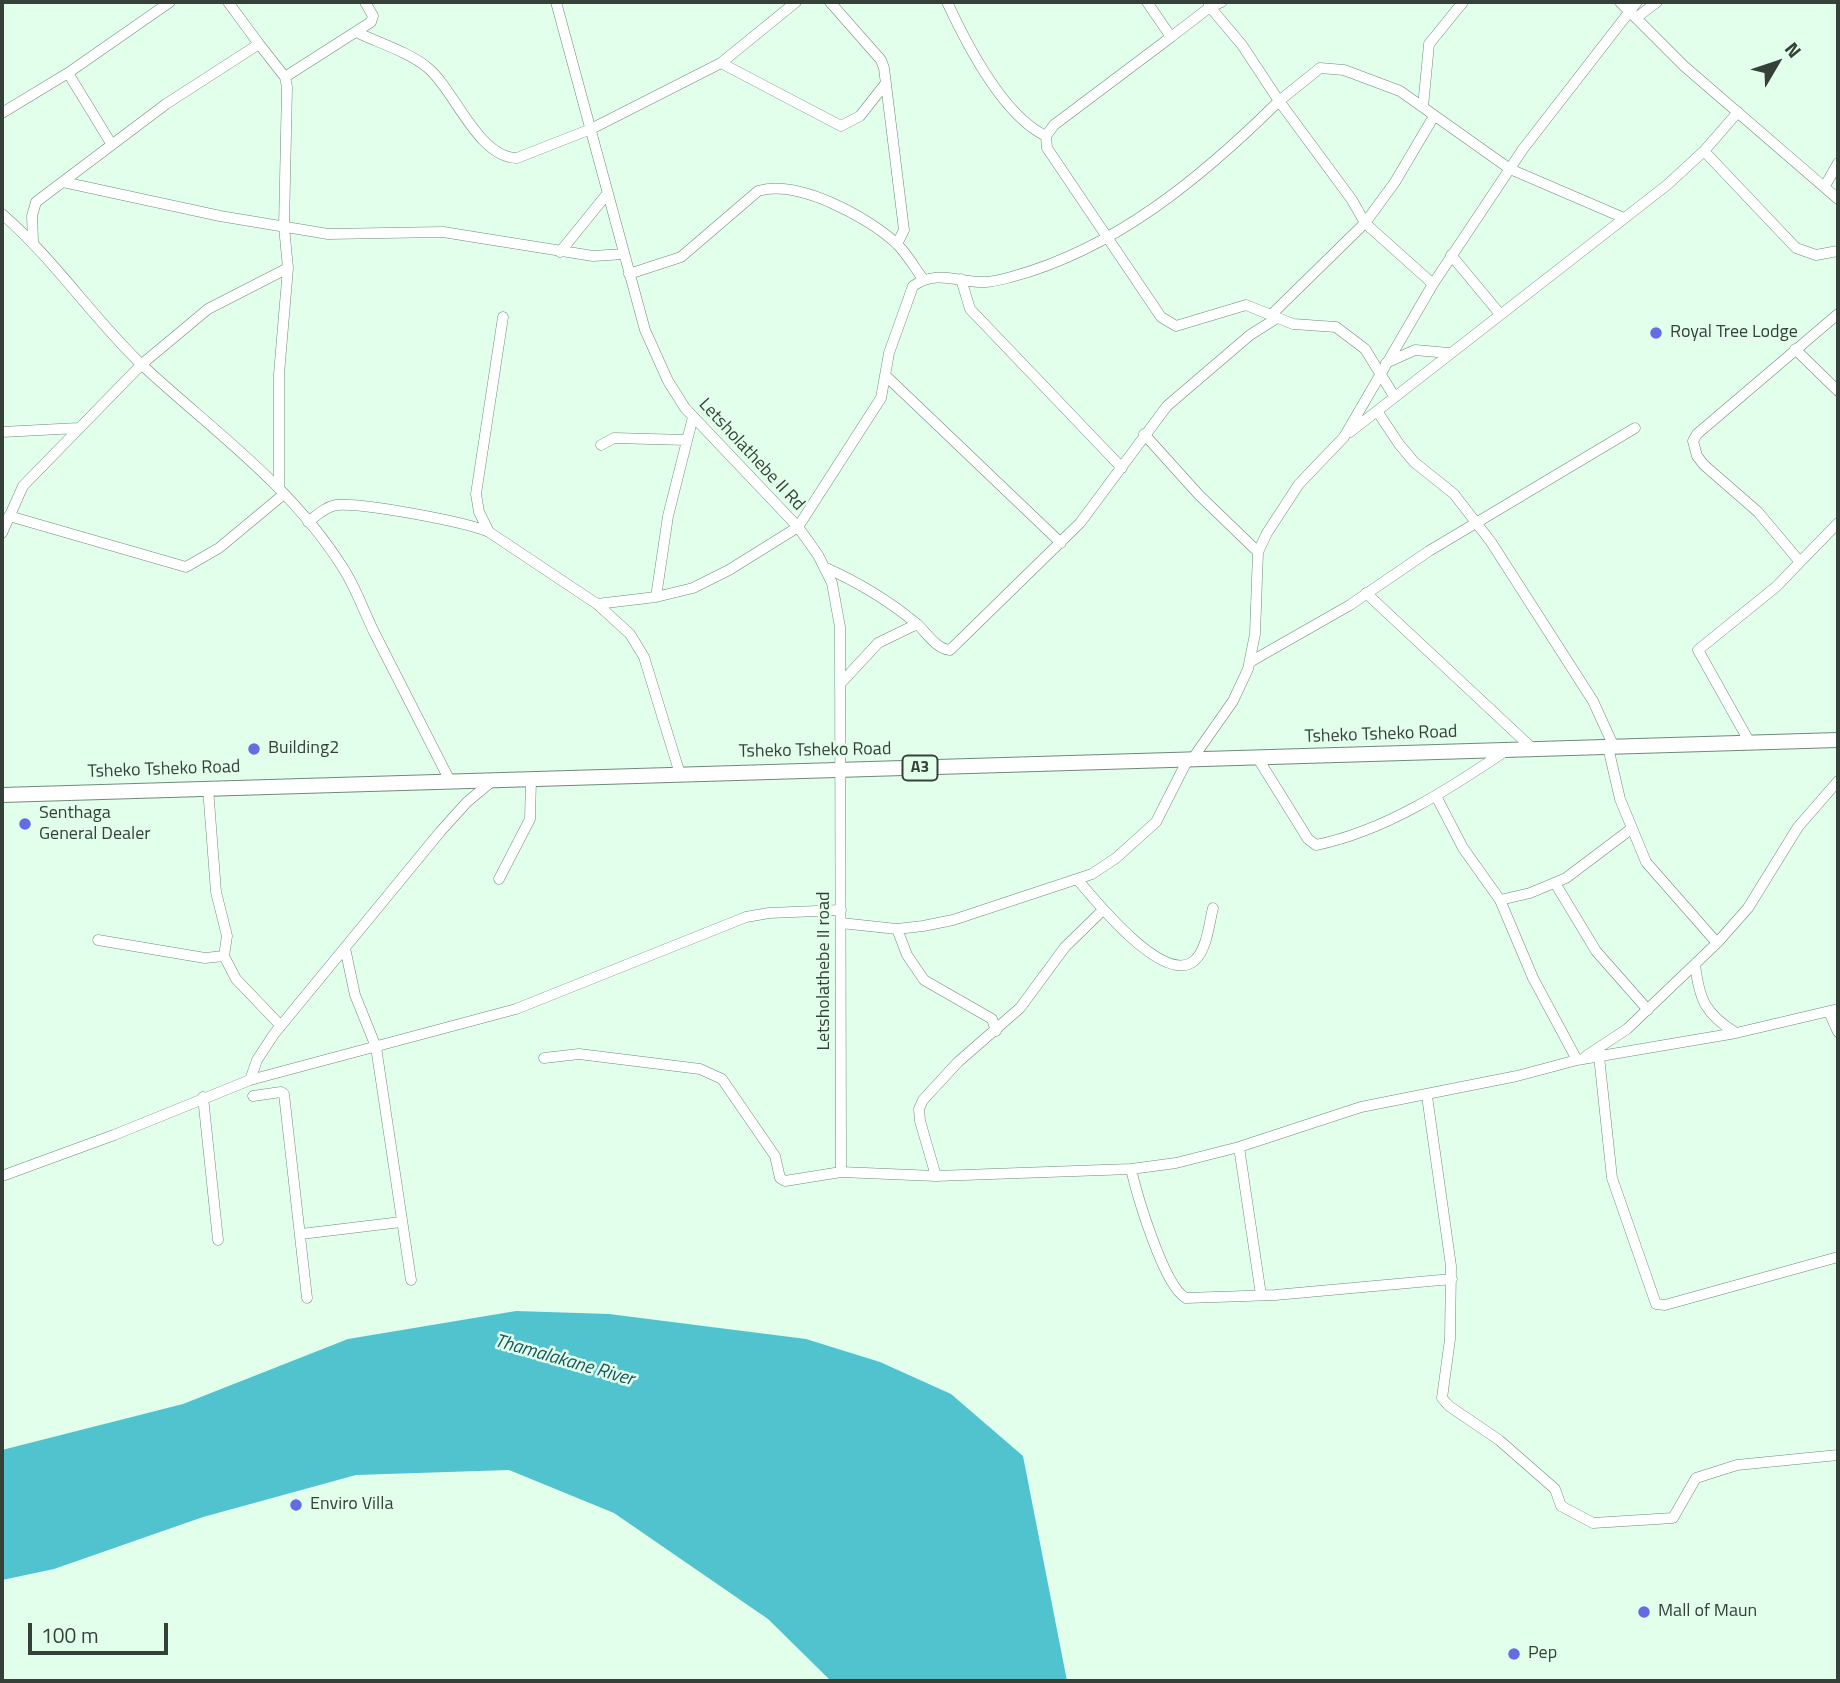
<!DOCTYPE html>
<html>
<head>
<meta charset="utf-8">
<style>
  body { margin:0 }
  #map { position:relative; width:1840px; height:1683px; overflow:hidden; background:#e2ffec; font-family:"Titillium Web",sans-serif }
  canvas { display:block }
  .frame { position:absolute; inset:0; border:4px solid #354039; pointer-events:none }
  .north { position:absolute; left:1742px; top:28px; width:70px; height:70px; -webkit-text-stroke:5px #e2ffec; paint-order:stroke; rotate:51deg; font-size:19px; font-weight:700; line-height:28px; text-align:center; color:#354039 }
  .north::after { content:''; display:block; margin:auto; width:24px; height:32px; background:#354039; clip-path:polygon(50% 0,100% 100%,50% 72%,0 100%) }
  .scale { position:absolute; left:28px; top:1623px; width:140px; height:32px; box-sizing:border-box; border:4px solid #354039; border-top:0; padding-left:9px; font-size:21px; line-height:24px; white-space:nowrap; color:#354039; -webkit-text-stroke:5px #e2ffec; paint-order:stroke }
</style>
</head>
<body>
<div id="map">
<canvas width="1840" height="1683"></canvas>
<div class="frame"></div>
<div class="north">N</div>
<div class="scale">100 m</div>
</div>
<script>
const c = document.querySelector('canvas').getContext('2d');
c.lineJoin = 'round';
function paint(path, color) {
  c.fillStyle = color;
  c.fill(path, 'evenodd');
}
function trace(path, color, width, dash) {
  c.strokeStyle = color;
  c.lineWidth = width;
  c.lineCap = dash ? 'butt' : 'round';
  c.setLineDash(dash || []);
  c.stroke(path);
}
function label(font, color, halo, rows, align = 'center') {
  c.font = font + ' "Titillium Web",sans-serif';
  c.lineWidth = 5;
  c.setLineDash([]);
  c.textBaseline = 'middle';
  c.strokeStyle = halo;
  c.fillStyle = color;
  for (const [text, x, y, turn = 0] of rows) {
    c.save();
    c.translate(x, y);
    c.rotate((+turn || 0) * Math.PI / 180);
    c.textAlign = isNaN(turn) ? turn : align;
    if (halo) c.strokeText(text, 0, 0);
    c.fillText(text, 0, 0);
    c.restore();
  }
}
paint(new Path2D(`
  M 516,1311 L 609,1314 L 806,1339 L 880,1362 L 951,1394 L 1023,1456 L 1067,1681 L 831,1681 L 768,1619 L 614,1513 L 509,1470 L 356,1475 L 203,1517 L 54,1569 L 2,1580 L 2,1450 L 183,1404 L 348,1339 Z`), '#50c3cf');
const minor = new Path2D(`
  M 556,2 L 645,330 L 668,381 L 685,408 L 798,527 L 818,555 L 832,583 L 840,627 L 841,1172
  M 830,2 L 881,60 L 884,68 L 904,230 L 897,244
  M 947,2 C 966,43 1003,116 1046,136
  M 1147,2 L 1171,37 L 1054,125 L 1046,136 L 1047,148 L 1161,317 L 1176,326 L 1246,305 L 1293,324 L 1336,327 L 1365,349 L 1394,396
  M 1208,2 L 1210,7 L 1222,2
  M 1620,2 L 1684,66 L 1838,199
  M 1636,18 L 1657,2
  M 356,32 C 379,43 409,52 428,68 C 454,89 478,158 517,158 L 591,129 L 721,63 L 796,2
  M 259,44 L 285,77 L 287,87 L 284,227 L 288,268 L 279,374 L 279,487
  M 721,63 L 841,126 L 860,116 L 886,83
  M 68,73 L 112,145
  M 285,77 L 371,22 L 373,16 L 365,2
  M 1423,107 L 1429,44 L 1463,2
  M 2,113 L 68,73 L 170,2
  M 1704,151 L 1738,112
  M 63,182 L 220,216 L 328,234 L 443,232 L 593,256 L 624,254
  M 1825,186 L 1838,163
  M 2,214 C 54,259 92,317 142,365 C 212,430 291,485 343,568 C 356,588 364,612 375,634 C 400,683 425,732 450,781
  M 33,241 L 32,216 L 36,202 L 166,104 L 259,44 L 228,2
  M 560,252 L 607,194
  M 1451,255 L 1500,314
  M 629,274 L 681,257 L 758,191 C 798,179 868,217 897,244 C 907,254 915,268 923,279
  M 961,279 L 970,309 L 1122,468
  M 1433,284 L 1365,223 L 1352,200 L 1279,101 L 1320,68 L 1344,70 L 1400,91 L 1510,169 L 1624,218
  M 1271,315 L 1365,223 L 1395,182 L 1434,116
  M 1795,349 L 1838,391
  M 1386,363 L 1415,350 L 1449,353
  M 885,375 L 1061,543
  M 1377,411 L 1399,444 L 1414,462 L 1454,494 L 1491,542 L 1593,701 L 1614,747
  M 2,432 L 78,428
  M 1350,432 L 1667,185 L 1704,151 L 1796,248 L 1816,255 L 1838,251
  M 1144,434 L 1199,495 L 1258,552
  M 601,445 L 614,438 L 687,440
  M 9,516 L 186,567 L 219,548 L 284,494
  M 308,522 C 316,516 325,507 336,505 C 361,502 466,522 489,532 L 597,604 L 630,634 L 644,657 L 680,774
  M 489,532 L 479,512 L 476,494 L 503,317
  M 2,533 L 23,486 L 142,364 L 208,309 L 288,268
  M 1800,562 L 1838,523
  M 824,567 C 858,582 888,600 917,624 C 927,633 936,649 950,650 L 1080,523 L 1167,406 L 1250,335 L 1277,318
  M 1366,593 L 1533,749
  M 656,597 L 668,516 L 693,417
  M 597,604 L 656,597 L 693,588 L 729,570 L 798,527 L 881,398 L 889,353 L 913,286 C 937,269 959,283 985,282 C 993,282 1003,279 1011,277 C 1116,249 1203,176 1279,101 L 1242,45 L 1210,7 L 1171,37
  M 1250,662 L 1350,605 L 1429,551 L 1635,428
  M 841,683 L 878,643 L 917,624
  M 1750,743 L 1698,650 L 1777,586 L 1800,562 L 1758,512 L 1704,465 L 1697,456 L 1693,441 L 1697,434 L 1838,314
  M 1608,747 L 1620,799 L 1646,862 L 1717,943
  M 1257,757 L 1308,839 L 1316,845 C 1385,831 1449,789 1507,750
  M 1193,758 L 1233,701 L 1248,669 L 1255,634 L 1258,552 L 1267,533 L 1299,484 L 1344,437 L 1433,284 L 1523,149 L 1637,2
  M 208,788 L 216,892 L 227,936 L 224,956 L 236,979 L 281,1026
  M 1436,796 L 1463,848 L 1500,900 L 1530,893 L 1566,878 L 1631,829
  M 499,879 L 530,819 L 531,779
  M 1077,879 C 1094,899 1165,988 1195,960 C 1207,949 1209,924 1213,908
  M 1555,883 L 1596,951 L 1648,1010
  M 1500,900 L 1533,978 L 1577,1060
  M 841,923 L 897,929 L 923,926 L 953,920 L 1092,874 L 1116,858 L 1156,822 L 1188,759
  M 897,929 L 907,955 L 924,980 L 992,1019 L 996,1031
  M 98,940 L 205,958 L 224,956
  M 345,948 L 355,995 L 376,1047 L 411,1280
  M 1695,964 C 1699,999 1705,1014 1736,1033
  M 1829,1012 L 1838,1032
  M 1586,1056 L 1627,1029 L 1717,943 L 1748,908 L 1798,827 L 1838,781
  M 1599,1056 L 1612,1178 L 1656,1304 L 1665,1305 L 1838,1257
  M 544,1058 L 579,1054 L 700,1069 L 722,1079 L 775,1156 L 780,1178 L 785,1181 L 841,1172 L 936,1176 L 1131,1169 L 1176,1163 L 1239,1147 L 1361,1107 L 1517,1076 L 1577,1060 L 1736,1033 L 1838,1009
  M 250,1080 L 257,1060 L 274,1034 L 440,832 L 467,802 L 490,783
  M 253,1096 L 281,1092 L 284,1094 L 307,1298
  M 1427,1096 L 1451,1266 L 1450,1339 L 1442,1398 L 1449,1406 L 1499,1440 L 1555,1489 L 1561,1506 L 1593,1523 L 1673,1518 L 1696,1478 L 1737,1465 L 1838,1455
  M 203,1097 L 218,1240
  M 1239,1147 L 1261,1295
  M 1131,1169 C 1137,1195 1164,1287 1186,1298 L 1275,1295 L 1452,1279
  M 2,1176 L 114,1135 L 250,1080 L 516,1009 L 746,917 L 769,913 L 841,910
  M 936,1176 L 920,1121 L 919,1109 L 923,1100 L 958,1062 L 1020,1008 L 1065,947 L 1103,910
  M 301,1234 L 401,1222`);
const highway = new Path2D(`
  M 2,795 L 1838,740`);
trace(minor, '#708a7a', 11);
trace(highway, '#708a7a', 16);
trace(minor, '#fff', 10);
trace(highway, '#fff', 14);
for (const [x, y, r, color] of [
  [1656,333,7,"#646be4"],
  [254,749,7,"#646be4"],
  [25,824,7,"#646be4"],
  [296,1505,7,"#646be4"],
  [1644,1612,7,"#646be4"],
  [1514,1654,7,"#646be4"]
]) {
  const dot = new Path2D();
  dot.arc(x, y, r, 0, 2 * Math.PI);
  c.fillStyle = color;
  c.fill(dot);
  trace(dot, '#e2ffec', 2.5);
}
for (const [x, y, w] of [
  [920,768,35]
]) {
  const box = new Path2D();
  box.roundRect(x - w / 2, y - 12.5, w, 25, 5);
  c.fillStyle = '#e2ffec';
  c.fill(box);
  trace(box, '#354039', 2);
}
label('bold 16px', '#354039', null, [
  ["A3",920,768]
]);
label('18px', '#354039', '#e2ffec', [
  ["Royal Tree Lodge",1670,333],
  ["Building2",268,749],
  ["Senthaga",39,814],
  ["General Dealer",39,835],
  ["Enviro Villa",310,1505],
  ["Mall of Maun",1658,1612],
  ["Pep",1528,1654]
], 'left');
label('18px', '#354039', '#e2ffec', [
  ["Letsholathebe II Rd",751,455,47],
  ["Tsheko Tsheko Road",1381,735,-2],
  ["Tsheko Tsheko Road",815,751,-1],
  ["Tsheko Tsheko Road",164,770,-2],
  ["Letsholathebe II road",825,971,-90]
]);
label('italic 19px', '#16575e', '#e2ffec', [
  ["Thamalakane River",564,1361,16]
]);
</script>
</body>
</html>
